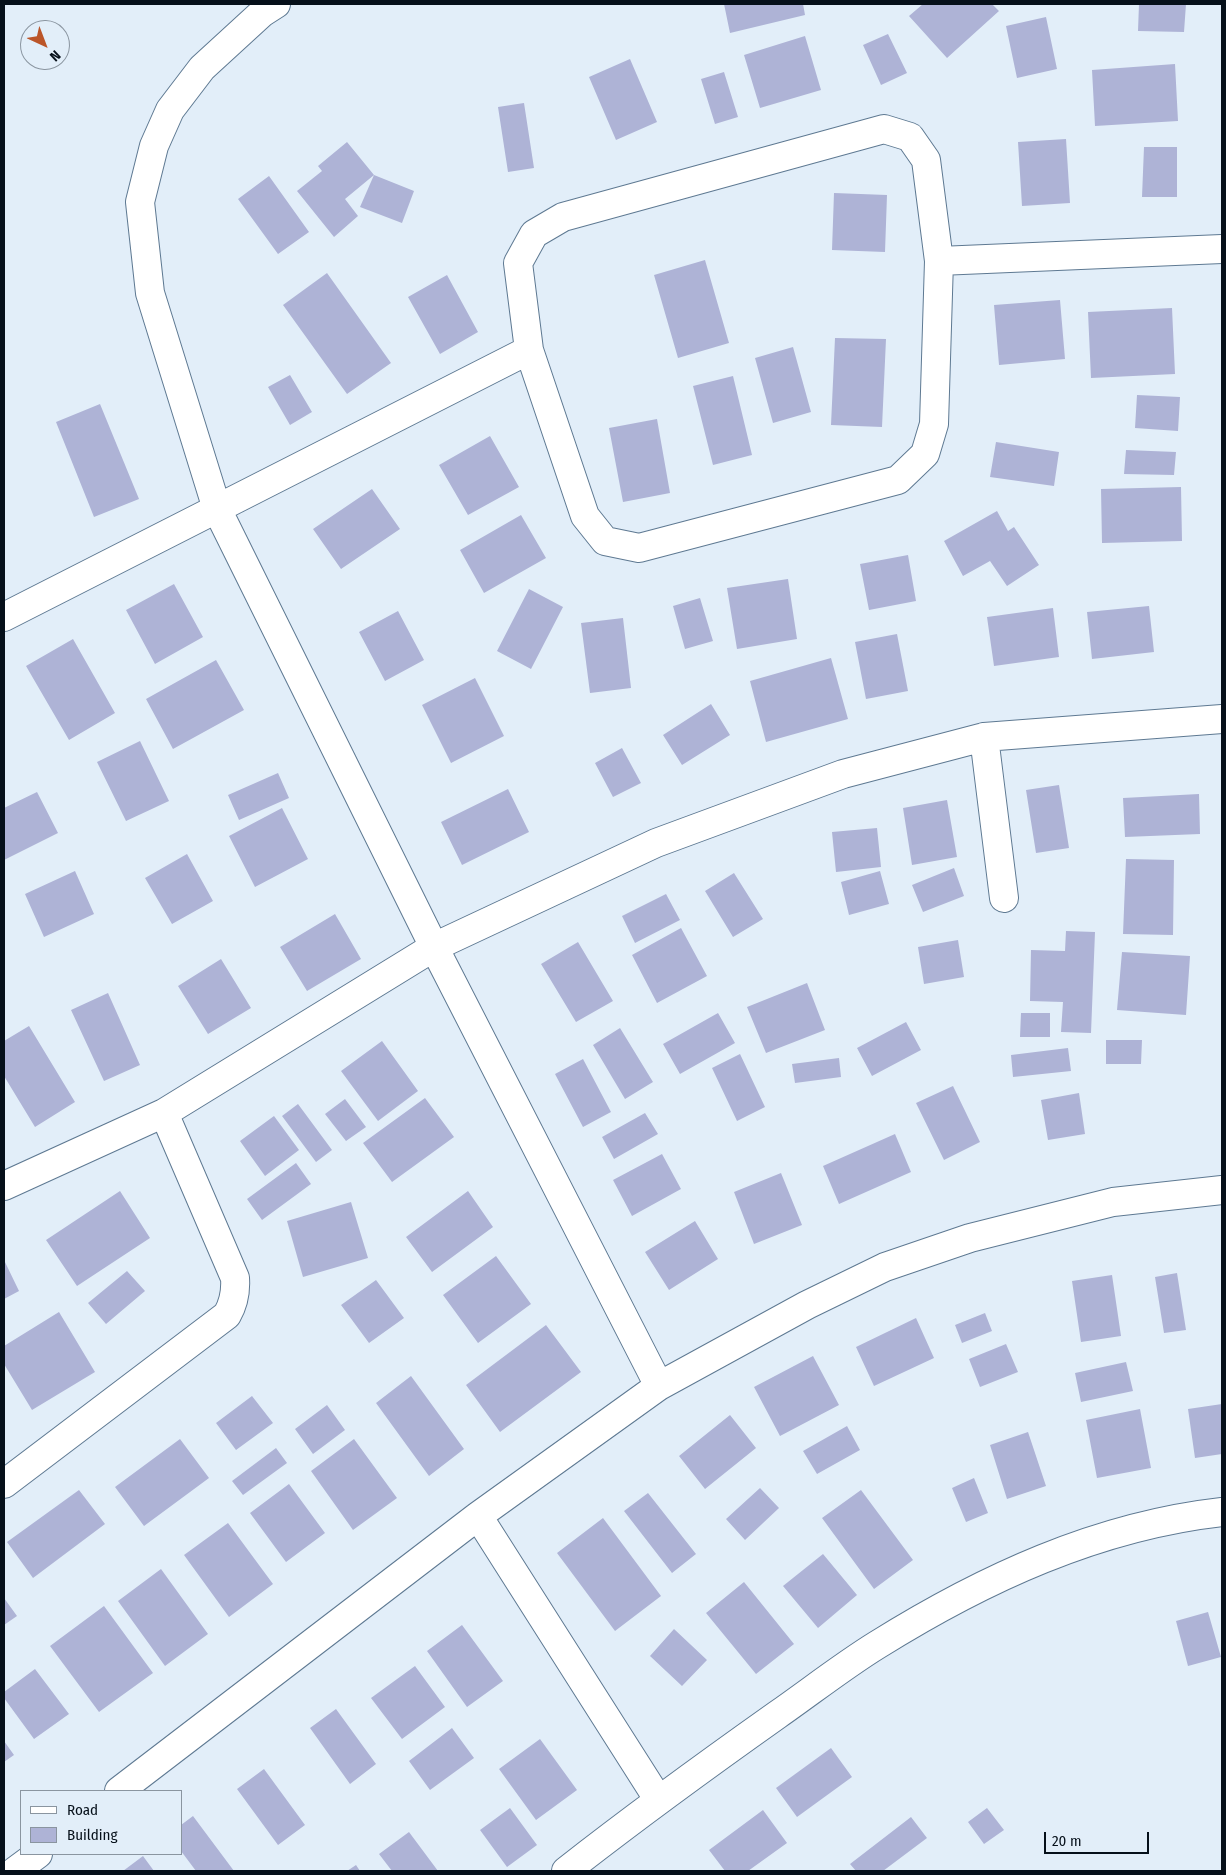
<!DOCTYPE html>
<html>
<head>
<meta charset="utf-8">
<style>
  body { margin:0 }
  #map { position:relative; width:1226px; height:1875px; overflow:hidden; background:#e2eef9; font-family:"Fira Sans Condensed",sans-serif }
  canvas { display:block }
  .frame { position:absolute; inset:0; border:5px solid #06101a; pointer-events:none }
  .legend { position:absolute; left:20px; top:1790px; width:162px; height:65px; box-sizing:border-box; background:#e2eef9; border:1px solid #8a95a0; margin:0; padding:6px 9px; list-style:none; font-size:15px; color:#06101a }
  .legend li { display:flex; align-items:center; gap:10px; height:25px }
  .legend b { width:25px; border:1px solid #8a95a0 }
  .north { position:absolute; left:20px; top:20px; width:50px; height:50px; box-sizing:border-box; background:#e2eef9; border:1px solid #8a95a0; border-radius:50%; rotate:137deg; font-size:14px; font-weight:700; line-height:20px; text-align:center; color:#06101a }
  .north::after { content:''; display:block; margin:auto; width:18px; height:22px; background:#bb5529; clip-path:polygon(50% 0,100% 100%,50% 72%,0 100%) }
  .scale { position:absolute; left:1044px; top:1832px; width:105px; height:22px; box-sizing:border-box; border:2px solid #06101a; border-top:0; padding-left:6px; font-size:15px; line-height:18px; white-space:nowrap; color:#06101a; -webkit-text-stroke:4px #e2eef9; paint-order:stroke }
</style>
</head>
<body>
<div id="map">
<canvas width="1226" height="1875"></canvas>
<div class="frame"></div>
<ul class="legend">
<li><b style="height:6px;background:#fff"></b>Road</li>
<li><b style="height:14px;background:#aeb3d6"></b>Building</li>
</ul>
<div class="north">N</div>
<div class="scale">20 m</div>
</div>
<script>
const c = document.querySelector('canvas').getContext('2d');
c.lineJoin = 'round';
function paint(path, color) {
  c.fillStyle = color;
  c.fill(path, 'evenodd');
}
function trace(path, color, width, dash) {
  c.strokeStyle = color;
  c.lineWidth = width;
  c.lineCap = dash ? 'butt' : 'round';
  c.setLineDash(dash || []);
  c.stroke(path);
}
paint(new Path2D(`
  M 724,4 L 803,4 L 805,15 L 730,33 Z
  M 923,4 L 992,4 L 999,11 L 947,58 L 909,16 Z
  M 1139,4 L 1186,4 L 1184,32 L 1138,31 Z
  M 1046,17 L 1057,69 L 1017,78 L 1006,26 Z
  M 888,34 L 907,73 L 881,85 L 863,45 Z
  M 805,36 L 821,90 L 760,108 L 744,55 Z
  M 630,59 L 657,122 L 616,140 L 589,77 Z
  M 1175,64 L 1178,121 L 1095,126 L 1092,70 Z
  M 724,72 L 738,117 L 715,124 L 701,79 Z
  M 524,103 L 534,168 L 508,172 L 498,107 Z
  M 1066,139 L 1070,203 L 1022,206 L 1018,142 Z
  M 347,142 L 374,175 L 414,191 L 402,223 L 360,207 L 374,175 L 345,199 L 358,216 L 334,237 L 297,191 L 322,171 L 318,166 Z
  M 1144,147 L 1177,147 L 1177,197 L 1142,197 Z
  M 269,176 L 309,232 L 278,254 L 238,199 Z
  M 834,193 L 887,195 L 885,252 L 832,250 Z
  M 705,260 L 729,343 L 678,358 L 654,275 Z
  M 327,273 L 391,363 L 347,394 L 283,305 Z
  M 447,275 L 478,332 L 440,354 L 408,297 Z
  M 1060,300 L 1065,359 L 999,365 L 994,305 Z
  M 1172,308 L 1175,374 L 1091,378 L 1088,312 Z
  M 835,338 L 886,339 L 882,427 L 831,425 Z
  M 793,347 L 811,412 L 773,423 L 755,358 Z
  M 290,375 L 312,412 L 290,425 L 268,387 Z
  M 733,376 L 752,455 L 713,465 L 693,386 Z
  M 1137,395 L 1180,397 L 1178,431 L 1135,428 Z
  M 100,404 L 139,499 L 94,517 L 56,422 Z
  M 657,419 L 670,493 L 623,502 L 609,428 Z
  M 490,436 L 519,487 L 468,515 L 439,465 Z
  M 996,442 L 1059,452 L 1054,486 L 990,477 Z
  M 1126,450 L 1176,452 L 1174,475 L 1124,474 Z
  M 1181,487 L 1182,541 L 1102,543 L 1101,489 Z
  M 372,489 L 400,529 L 341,569 L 313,529 Z
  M 997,511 L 1008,531 L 1014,527 L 1039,565 L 1007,586 L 990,561 L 963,576 L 944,541 Z
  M 521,515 L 546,558 L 484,593 L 460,550 Z
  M 908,555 L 916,601 L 869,610 L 860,564 Z
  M 788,579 L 797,639 L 737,649 L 727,588 Z
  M 174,584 L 203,637 L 155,664 L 126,610 Z
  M 529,589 L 563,607 L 531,669 L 497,651 Z
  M 700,598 L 713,641 L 685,649 L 673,606 Z
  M 1149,606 L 1154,652 L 1092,659 L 1087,612 Z
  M 1053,608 L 1059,657 L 994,666 L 987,617 Z
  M 398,611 L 424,660 L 385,681 L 359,632 Z
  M 623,618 L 631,688 L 590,693 L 581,623 Z
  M 897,634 L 908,691 L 866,699 L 855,642 Z
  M 73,639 L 115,713 L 69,740 L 26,666 Z
  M 831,658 L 848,719 L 766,742 L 750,681 Z
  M 216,660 L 244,710 L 173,749 L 146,699 Z
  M 475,678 L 504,736 L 451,763 L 422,705 Z
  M 711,704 L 730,735 L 682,765 L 663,735 Z
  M 140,741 L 169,801 L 126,821 L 97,762 Z
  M 622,748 L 641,783 L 613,797 L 595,763 Z
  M 278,773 L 289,798 L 239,820 L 228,795 Z
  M 1059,785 L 1069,848 L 1036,853 L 1026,790 Z
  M 508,789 L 529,832 L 462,865 L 441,822 Z
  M 37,792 L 58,833 L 4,860 L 4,808 Z
  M 1199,794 L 1200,834 L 1125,837 L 1123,798 Z
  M 947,800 L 957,857 L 912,865 L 903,808 Z
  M 282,808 L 308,859 L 255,887 L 229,836 Z
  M 877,828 L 881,867 L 836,872 L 832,832 Z
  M 187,854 L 213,901 L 172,924 L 145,878 Z
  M 1126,859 L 1174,860 L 1173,935 L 1123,934 Z
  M 954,868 L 964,896 L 923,912 L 912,885 Z
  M 75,871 L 94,914 L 44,937 L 25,894 Z
  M 880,871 L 889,904 L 849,915 L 841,882 Z
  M 734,873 L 763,919 L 733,937 L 705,891 Z
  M 666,894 L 680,920 L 635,943 L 622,916 Z
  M 335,914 L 361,959 L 307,991 L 280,947 Z
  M 681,928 L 707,976 L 657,1003 L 632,955 Z
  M 1066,931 L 1095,932 L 1091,1033 L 1061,1032 L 1063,1002 L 1030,1001 L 1031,950 L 1065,951 Z
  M 958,940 L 964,977 L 924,984 L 918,947 Z
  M 578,942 L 613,1001 L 576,1022 L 541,964 Z
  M 1122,952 L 1190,956 L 1186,1015 L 1117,1010 Z
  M 221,959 L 251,1008 L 208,1034 L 178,986 Z
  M 807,983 L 825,1030 L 766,1053 L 747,1007 Z
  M 108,993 L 140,1065 L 104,1081 L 71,1010 Z
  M 718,1013 L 735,1043 L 680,1074 L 663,1044 Z
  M 1021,1013 L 1050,1013 L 1050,1037 L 1020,1037 Z
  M 906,1022 L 921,1050 L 872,1076 L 857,1048 Z
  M 29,1026 L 75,1102 L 35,1127 L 4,1076 L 4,1041 Z
  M 620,1028 L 653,1082 L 625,1099 L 593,1045 Z
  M 1106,1040 L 1142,1040 L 1141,1064 L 1106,1064 Z
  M 382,1041 L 418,1091 L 378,1121 L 341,1071 Z
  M 1068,1048 L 1071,1071 L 1013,1077 L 1011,1055 Z
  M 740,1054 L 765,1107 L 737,1121 L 712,1068 Z
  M 839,1058 L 841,1077 L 795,1083 L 792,1064 Z
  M 583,1059 L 611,1112 L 583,1127 L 555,1074 Z
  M 953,1086 L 980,1142 L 944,1160 L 916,1103 Z
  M 1079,1093 L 1085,1134 L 1048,1140 L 1041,1100 Z
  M 425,1098 L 454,1137 L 392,1182 L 363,1143 Z
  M 345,1099 L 366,1127 L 346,1141 L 325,1114 Z
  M 298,1104 L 332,1150 L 316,1162 L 282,1116 Z
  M 645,1113 L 658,1134 L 614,1159 L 602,1137 Z
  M 274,1116 L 299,1150 L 265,1176 L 240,1141 Z
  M 895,1134 L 911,1172 L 839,1204 L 823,1166 Z
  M 662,1154 L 681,1189 L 632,1216 L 613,1180 Z
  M 296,1163 L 311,1184 L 262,1220 L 247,1199 Z
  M 781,1173 L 802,1225 L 754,1244 L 734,1192 Z
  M 120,1191 L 150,1238 L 77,1286 L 46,1240 Z
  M 468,1191 L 493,1227 L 432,1272 L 406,1237 Z
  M 351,1202 L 368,1258 L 303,1277 L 287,1221 Z
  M 695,1221 L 718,1259 L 669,1290 L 645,1252 Z
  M 496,1256 L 531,1304 L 478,1343 L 443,1295 Z
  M 4,1260 L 19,1291 L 4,1299 Z
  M 127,1271 L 145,1291 L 106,1324 L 88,1303 Z
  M 1177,1273 L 1186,1330 L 1164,1333 L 1155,1277 Z
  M 1112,1275 L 1121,1336 L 1081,1342 L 1072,1281 Z
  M 376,1280 L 404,1318 L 369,1343 L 341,1305 Z
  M 59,1312 L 95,1372 L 32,1410 L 4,1364 L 4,1346 Z
  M 985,1313 L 992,1331 L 962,1343 L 955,1325 Z
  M 916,1318 L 934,1358 L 874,1386 L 856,1347 Z
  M 546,1325 L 581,1372 L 500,1432 L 466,1385 Z
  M 1006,1344 L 1018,1372 L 980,1387 L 969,1359 Z
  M 813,1356 L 839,1405 L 780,1436 L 754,1387 Z
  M 1126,1362 L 1133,1391 L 1081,1402 L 1075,1373 Z
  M 411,1376 L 464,1449 L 429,1476 L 376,1403 Z
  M 252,1396 L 273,1423 L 236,1450 L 216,1423 Z
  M 1222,1404 L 1222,1454 L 1195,1458 L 1188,1409 Z
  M 327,1405 L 345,1430 L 313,1454 L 295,1429 Z
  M 1140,1409 L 1151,1468 L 1097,1478 L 1086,1420 Z
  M 730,1415 L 756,1448 L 705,1489 L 679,1456 Z
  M 847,1426 L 860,1450 L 817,1474 L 803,1451 Z
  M 1028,1432 L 1046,1486 L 1007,1499 L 990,1445 Z
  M 180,1439 L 209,1478 L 144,1526 L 115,1487 Z
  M 354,1439 L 397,1498 L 353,1530 L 311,1471 Z
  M 276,1448 L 287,1463 L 243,1495 L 232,1481 Z
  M 974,1478 L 988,1513 L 966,1522 L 952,1488 Z
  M 289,1484 L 325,1533 L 286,1562 L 250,1513 Z
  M 760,1488 L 779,1508 L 745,1540 L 726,1519 Z
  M 79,1490 L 105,1524 L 33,1578 L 7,1542 Z
  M 861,1490 L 913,1560 L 874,1589 L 822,1518 Z
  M 648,1493 L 696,1554 L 672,1573 L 624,1511 Z
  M 603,1518 L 661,1596 L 615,1631 L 557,1553 Z
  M 228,1523 L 273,1584 L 229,1617 L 184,1555 Z
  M 823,1554 L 857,1595 L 818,1628 L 783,1586 Z
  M 161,1569 L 208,1634 L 165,1666 L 118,1601 Z
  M 744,1582 L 794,1644 L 756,1674 L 706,1613 Z
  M 4,1598 L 17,1616 L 4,1625 Z
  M 104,1606 L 153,1673 L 99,1712 L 50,1646 Z
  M 1208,1612 L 1221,1657 L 1188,1666 L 1176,1621 Z
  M 462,1625 L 503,1681 L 467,1707 L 427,1651 Z
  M 674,1629 L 707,1660 L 682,1686 L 650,1656 Z
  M 415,1666 L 445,1707 L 402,1739 L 371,1698 Z
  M 35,1669 L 69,1714 L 34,1739 L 4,1698 L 4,1692 Z
  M 336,1709 L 376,1764 L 350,1784 L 310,1728 Z
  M 452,1728 L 474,1758 L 430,1790 L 409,1761 Z
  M 540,1739 L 577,1790 L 536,1820 L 499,1769 Z
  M 4,1741 L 14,1755 L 4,1762 Z
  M 831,1748 L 852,1777 L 797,1817 L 776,1788 Z
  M 264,1769 L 305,1825 L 278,1845 L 237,1789 Z
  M 510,1808 L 537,1845 L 507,1867 L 480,1830 Z
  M 987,1808 L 1004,1830 L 984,1844 L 968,1822 Z
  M 763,1810 L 787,1843 L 748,1871 L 725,1871 L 709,1850 Z
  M 193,1816 L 234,1871 L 196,1871 L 181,1851 L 181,1825 Z
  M 911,1817 L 927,1838 L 883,1871 L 856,1871 L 850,1864 Z
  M 409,1832 L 438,1871 L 392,1871 L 379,1854 Z
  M 143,1856 L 154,1871 L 123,1871 Z
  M 356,1865 L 360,1871 L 347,1871 Z`), '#aeb3d6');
const street = new Path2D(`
  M 276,4 L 262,13 L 202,68 L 170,110 L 154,146 L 140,202 L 150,293 L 217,509 L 434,947 L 659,1386
  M 884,129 L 910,137 L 926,160 L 939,261 L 934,424 L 925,454 L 898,480 L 639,548 L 605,541 L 585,516 L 529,350 L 518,263 L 534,234 L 563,217 Z
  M 939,261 L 1222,249
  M 4,617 L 529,350
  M 984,737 L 1004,898
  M 4,1186 L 164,1113 L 434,947 L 656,843 L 843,774 L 984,737 L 1222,719
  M 4,1484 L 227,1315 C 234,1303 236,1292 235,1278 L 164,1113
  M 478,1516 L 658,1799
  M 119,1791 L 478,1516 L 659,1386 L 807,1305 L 885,1267 L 970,1238 L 1113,1202 L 1222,1190
  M 15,1871 L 38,1854
  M 566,1871 C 635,1817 705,1766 777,1715 C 810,1692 843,1666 877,1645 C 983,1579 1097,1526 1222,1512`);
trace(street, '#5e7992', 30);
trace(street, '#fff', 28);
</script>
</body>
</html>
